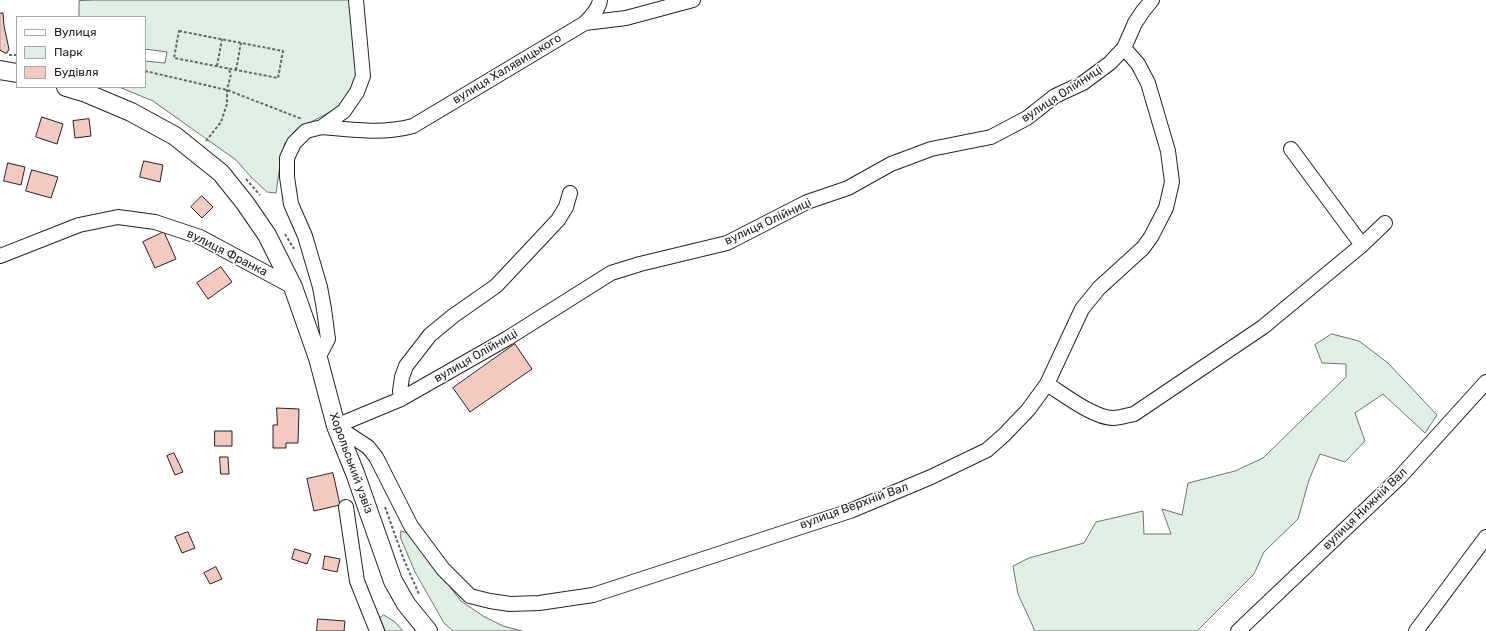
<!DOCTYPE html>
<html>
<head>
<meta charset="utf-8">
<style>
  body { margin:0 }
  #map { position:relative; width:1486px; height:631px; overflow:hidden; background:#fff; font-family:Rubik,sans-serif }
  canvas { display:block }
  .legend { position:absolute; left:16px; top:16px; width:130px; height:72px; box-sizing:border-box; background:#fff; border:1px solid #a7a7a7; margin:0; padding:5px 7px; list-style:none; font-size:12px; color:#222 }
  .legend li { display:flex; align-items:center; gap:8px; height:20px }
  .legend b { width:20px; border:1px solid #a7a7a7 }
</style>
</head>
<body>
<div id="map">
<canvas width="1486" height="631"></canvas>
<ul class="legend">
<li><b style="height:5px;background:#fff"></b>Вулиця</li>
<li><b style="height:11px;background:#e0efe3"></b>Парк</li>
<li><b style="height:11px;background:#f3c9c0"></b>Будівля</li>
</ul>
</div>
<script>
const c = document.querySelector('canvas').getContext('2d');
c.lineJoin = 'round';
function paint(path, color) {
  c.fillStyle = color;
  c.fill(path, 'evenodd');
}
function trace(path, color, width, dash) {
  c.strokeStyle = color;
  c.lineWidth = width;
  c.lineCap = dash ? 'butt' : 'round';
  c.setLineDash(dash || []);
  c.stroke(path);
}
function label(font, color, halo, rows, align = 'center') {
  c.font = font + ' Rubik,sans-serif';
  c.lineWidth = 3;
  c.setLineDash([]);
  c.textBaseline = 'middle';
  c.strokeStyle = halo;
  c.fillStyle = color;
  for (const [text, x, y, turn = 0] of rows) {
    c.save();
    c.translate(x, y);
    c.rotate((+turn || 0) * Math.PI / 180);
    c.textAlign = isNaN(turn) ? turn : align;
    if (halo) c.strokeText(text, 0, 0);
    c.fillText(text, 0, 0);
    c.restore();
  }
}
const green = new Path2D(`
  M 95,0 L 351,0 L 358,72 L 353,87 L 344,102 L 328,113 L 296,130 L 285,143 L 281,158 L 276,193 L 267,192 L 251,177 L 236,160 L 153,101 L 119,87 L 145,87 L 145,61 L 165,63 L 167,52 L 145,49 L 145,17 L 79,17 L 79,1 Z
  M 1332,334 L 1359,341 L 1388,363 L 1437,415 L 1425,433 L 1383,394 L 1355,413 L 1365,441 L 1345,462 L 1320,454 L 1309,480 L 1298,519 L 1264,552 L 1254,574 L 1197,631 L 1035,631 L 1018,594 L 1013,566 L 1029,558 L 1084,543 L 1096,522 L 1143,511 L 1144,534 L 1171,534 L 1162,509 L 1182,515 L 1188,483 L 1235,471 L 1263,458 L 1346,377 L 1346,364 L 1322,363 L 1315,345 Z
  M 401,531 L 408,533 L 461,601 L 483,616 L 503,626 L 522,631 L 453,631 L 444,623 L 415,572 L 401,539 Z
  M 384,615 L 395,622 L 403,631 L 385,631 L 380,618 Z`);
paint(green, '#e0efe3');
trace(green, '#6f6f6f', 1);
const building = new Path2D(`
  M 0,13 L 3,13 L 4,26 L 9,49 L 7,53 L 5,53 L 0,50 Z
  M 42,117 L 63,124 L 57,144 L 36,137 Z
  M 89,119 L 91,136 L 75,138 L 73,121 Z
  M 144,161 L 163,165 L 160,182 L 140,177 Z
  M 8,163 L 25,167 L 21,185 L 4,181 Z
  M 32,170 L 58,177 L 51,198 L 26,191 Z
  M 202,196 L 213,207 L 202,218 L 191,207 Z
  M 164,232 L 176,259 L 155,268 L 143,242 Z
  M 221,267 L 232,282 L 208,299 L 197,283 Z
  M 515,344 L 532,369 L 470,412 L 453,388 Z
  M 277,408 L 299,409 L 298,443 L 286,443 L 286,448 L 273,448 L 273,425 L 277,425 Z
  M 215,431 L 232,431 L 232,446 L 215,446 Z
  M 174,453 L 183,472 L 175,475 L 167,456 Z
  M 220,457 L 228,457 L 229,474 L 221,474 Z
  M 333,473 L 340,505 L 314,511 L 307,479 Z
  M 188,532 L 195,548 L 182,553 L 175,537 Z
  M 295,549 L 311,554 L 307,564 L 292,559 Z
  M 325,556 L 340,559 L 337,572 L 323,569 Z
  M 216,567 L 222,579 L 210,584 L 204,573 Z
  M 318,619 L 345,621 L 344,631 L 317,631 Z`);
paint(building, '#f3c9c0');
trace(building, '#222', 1);
const minor = new Path2D(`
  M 585,23 C 591,17 599,9 600,0
  M 322,127 C 352,130 384,134 413,126 L 585,23 L 626,18 L 693,0
  M 1291,149 L 1362,245
  M 0,256 L 79,225 L 118,217 L 155,222 L 200,237 L 293,287
  M 318,358 L 328,339 L 324,309 L 320,287 L 305,236 L 291,204 L 287,177 L 287,158 L 294,143 L 306,131 L 322,127 L 344,111 L 357,92 L 363,76 L 356,0
  M 1047,384 C 1063,394 1094,418 1113,418 C 1120,418 1128,415 1134,414 L 1263,327 L 1362,245 L 1385,223
  M 401,399 L 400,391 L 402,377 L 406,366 L 430,335 L 453,316 L 496,286 L 558,220 L 566,207 L 570,193
  M 336,426 L 368,447 L 376,457 L 411,526 L 443,569 L 470,596 L 490,601 L 510,604 L 539,603 L 593,595 L 850,511 L 931,477 L 987,450 L 1004,435 L 1028,410 L 1047,384 L 1082,309 L 1099,288 L 1143,248 L 1151,237 L 1166,208 L 1172,182 L 1168,151 L 1148,83 L 1138,64 L 1124,48
  M 336,426 L 401,399 L 508,338 L 611,273 L 640,264 L 727,243 L 807,202 L 848,188 L 891,164 L 931,149 L 991,137 L 1027,118 L 1055,96 L 1083,83 L 1110,63 L 1124,48 L 1135,23 L 1143,11 L 1152,0
  M 346,507 L 357,581 L 377,631
  M 1238,631 L 1400,477 L 1486,382
  M 1416,631 L 1486,537`);
const major = new Path2D(`
  M 0,70 L 17,73
  M 66,87 L 86,93 L 131,112 L 175,136 L 221,173 L 245,203 L 267,235 L 293,287 L 318,358 L 336,426 L 355,473 L 393,581 L 406,604 L 428,631`);
trace(minor, '#222', 16);
trace(major, '#222', 20);
trace(new Path2D(`
  M 179,31 L 283,51 L 278,78 L 174,58 Z
  M 9,55 L 17,55
  M 217,66 L 222,39
  M 236,70 L 241,43
  M 145,71 L 227,90 L 302,119
  M 206,141 L 221,122 L 227,104 L 227,90 L 231,74 L 228,68
  M 246,179 L 260,195
  M 285,234 L 294,249
  M 385,507 L 404,560 L 419,594`), '#646464', 2, [3, 2]);
trace(minor, '#fff', 14);
trace(major, '#fff', 18);
label('12px', '#222', '#fff', [
  ["вулиця Халявицького",507,69,-31],
  ["вулиця Олійниці",1062,94,-33],
  ["вулиця Олійниці",768,222,-25],
  ["вулиця Франка",227,253,27],
  ["вулиця Олійниці",476,356,-30],
  ["Хорольський узвіз",351,463,70],
  ["вулиця Верхній Вал",854,506,-20],
  ["вулиця Нижній Вал",1365,509,-44]
]);
</script>
</body>
</html>
